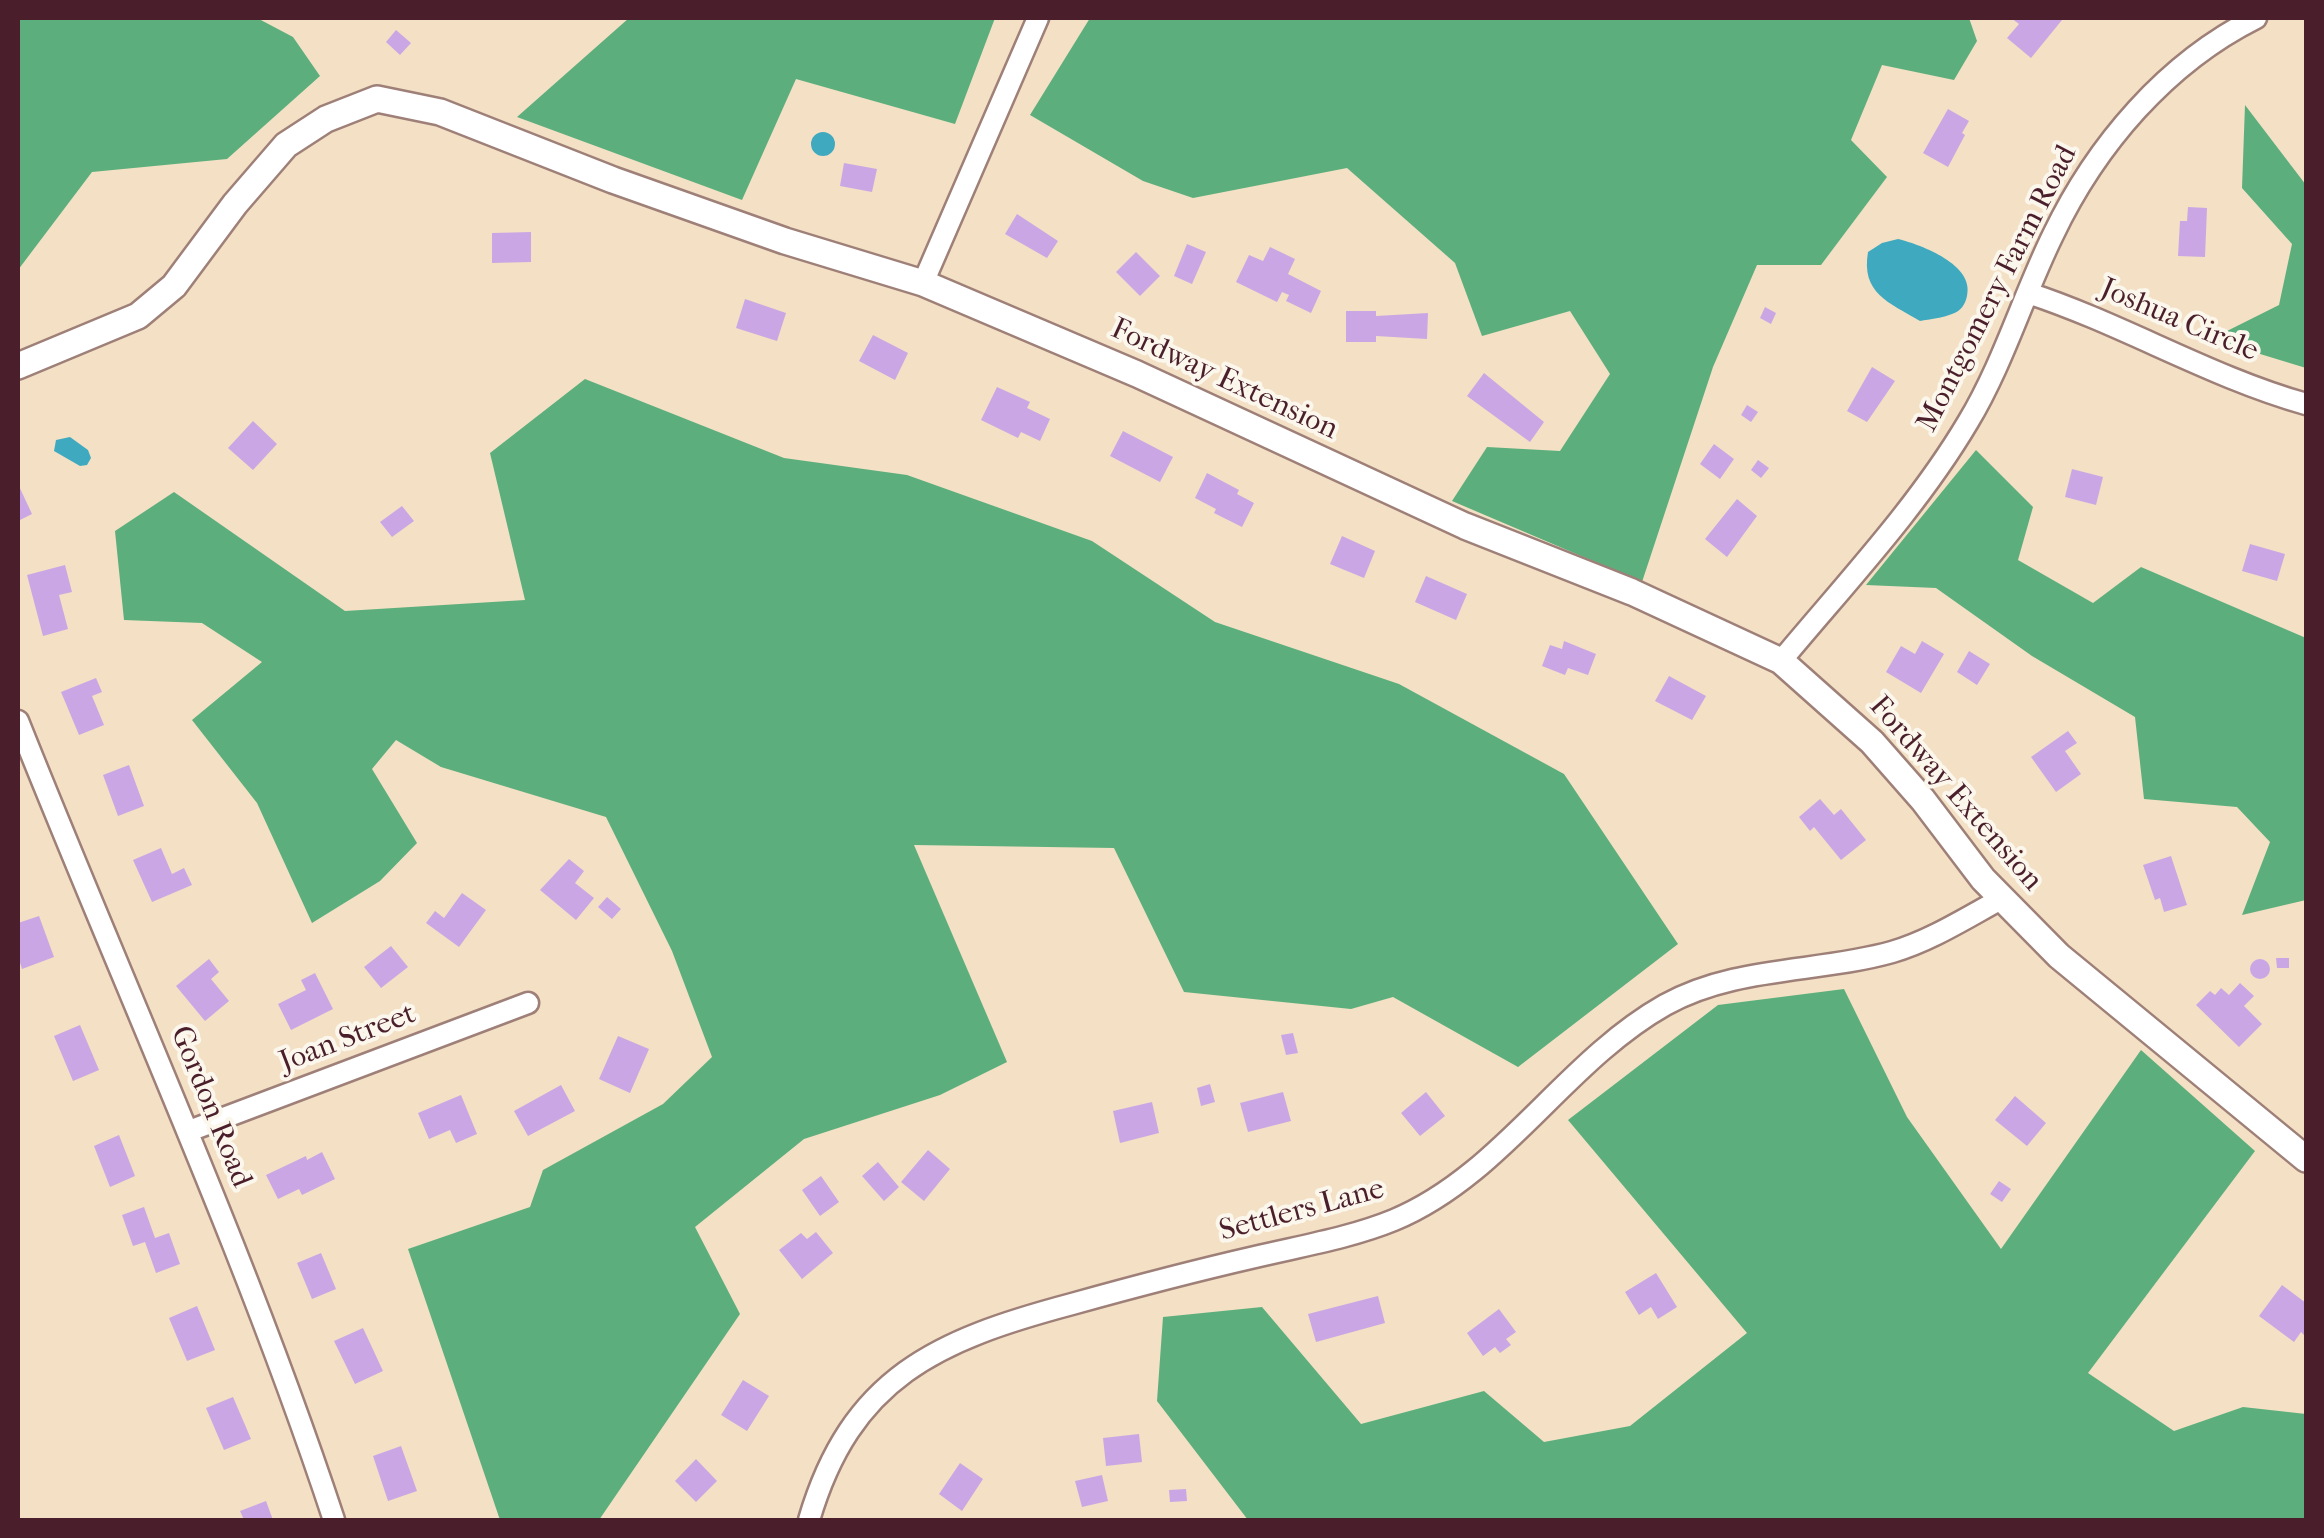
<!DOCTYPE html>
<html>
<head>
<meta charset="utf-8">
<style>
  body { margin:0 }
  #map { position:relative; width:2324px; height:1538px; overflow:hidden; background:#f3e0c5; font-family:"IM FELL French Canon",serif }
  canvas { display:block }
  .frame { position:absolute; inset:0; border:20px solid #4a1f2b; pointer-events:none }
</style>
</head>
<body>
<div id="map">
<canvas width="2324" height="1538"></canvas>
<div class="frame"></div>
</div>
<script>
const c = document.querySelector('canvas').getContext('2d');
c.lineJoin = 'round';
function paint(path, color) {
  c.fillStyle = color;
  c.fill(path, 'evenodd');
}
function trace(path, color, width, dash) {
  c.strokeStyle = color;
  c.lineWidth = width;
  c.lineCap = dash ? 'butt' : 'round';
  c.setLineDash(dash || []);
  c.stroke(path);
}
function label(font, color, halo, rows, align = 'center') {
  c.font = font + ' "IM FELL French Canon",serif';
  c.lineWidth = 8;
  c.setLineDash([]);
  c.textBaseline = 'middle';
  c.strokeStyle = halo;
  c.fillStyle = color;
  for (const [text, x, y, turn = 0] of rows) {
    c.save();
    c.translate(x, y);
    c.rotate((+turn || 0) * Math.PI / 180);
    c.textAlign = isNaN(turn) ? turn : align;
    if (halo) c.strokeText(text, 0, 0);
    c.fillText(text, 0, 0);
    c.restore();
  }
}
paint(new Path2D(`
  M 18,18 L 257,18 L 293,37 L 320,76 L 227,159 L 92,172 L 18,270 Z
  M 629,18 L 995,18 L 955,124 L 796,79 L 742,200 L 517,117 Z
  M 1090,18 L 1969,18 L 1977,41 L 1954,80 L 1882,65 L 1851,140 L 1887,177 L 1821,265 L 1757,265 L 1713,367 L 1642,582 L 1452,501 L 1487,447 L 1560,451 L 1610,374 L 1570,311 L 1482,336 L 1455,263 L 1347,168 L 1193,198 L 1143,181 L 1030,115 Z
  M 2245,105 L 2306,185 L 2306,368 L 2211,339 L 2279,305 L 2292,244 L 2242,188 Z
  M 585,379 L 784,458 L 907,475 L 1092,541 L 1215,622 L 1399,684 L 1564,774 L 1678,944 L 1518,1067 L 1393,997 L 1351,1009 L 1184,992 L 1114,848 L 914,845 L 1007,1062 L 940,1095 L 804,1139 L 695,1227 L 740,1314 L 599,1520 L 500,1520 L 408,1249 L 530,1207 L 543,1170 L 663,1104 L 712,1057 L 672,951 L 606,817 L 441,767 L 396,740 L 372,769 L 417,843 L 380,881 L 312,923 L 257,803 L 192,720 L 262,662 L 202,623 L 124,620 L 115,531 L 174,492 L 345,611 L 525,600 L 490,453 Z
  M 1976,450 L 2033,507 L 2018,560 L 2093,603 L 2141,567 L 2306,638 L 2306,900 L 2242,915 L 2270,842 L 2237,807 L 2144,799 L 2135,717 L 2032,656 L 1936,588 L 1866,585 Z
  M 1844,989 L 1907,1117 L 2001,1249 L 2141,1050 L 2255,1151 L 2088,1373 L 2174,1431 L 2243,1407 L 2306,1414 L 2306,1520 L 1248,1520 L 1157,1401 L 1163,1317 L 1262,1307 L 1361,1424 L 1484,1391 L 1544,1442 L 1630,1426 L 1747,1333 L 1568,1120 L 1718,1005 Z`), '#5caf7c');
paint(new Path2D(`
  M811 144a12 12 0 1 1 24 0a12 12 0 1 1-24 0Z
  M 1898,239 C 1922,245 1975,265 1967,296 C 1965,305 1961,311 1952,314 C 1943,318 1930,319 1920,321 C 1888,302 1861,293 1868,252 L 1882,243 Z
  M 70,437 L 88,450 L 91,458 L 87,465 L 80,466 L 54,451 L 56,440 Z`), '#3faabf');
paint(new Path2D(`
  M 2011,18 L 2058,18 L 2062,20 L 2031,58 L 2007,38 L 2019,24 Z
  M 396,30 L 411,43 L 400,55 L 386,42 Z
  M 1948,109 L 1969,121 L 1962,133 L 1965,135 L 1948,167 L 1923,153 Z
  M 844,163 L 877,169 L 872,192 L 840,186 Z
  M 2188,207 L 2207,208 L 2205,257 L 2178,256 L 2180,221 L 2187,221 Z
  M 1017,214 L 1058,241 L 1047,258 L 1005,234 Z
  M 531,232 L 531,262 L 492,263 L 492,233 Z
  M 1187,244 L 1206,252 L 1192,284 L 1174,276 Z
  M 1270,247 L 1295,259 L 1288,274 L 1321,291 L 1311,313 L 1286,301 L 1289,295 L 1282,292 L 1277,302 L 1236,282 L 1249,255 L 1263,261 Z
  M 1136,252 L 1160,276 L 1140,296 L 1116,272 Z
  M 745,299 L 786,313 L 777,341 L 736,328 Z
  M 1765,307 L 1776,313 L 1771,324 L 1760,318 Z
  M 1346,311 L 1376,311 L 1376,316 L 1428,313 L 1427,339 L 1376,336 L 1376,342 L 1346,342 Z
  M 873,335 L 908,353 L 895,380 L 859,361 Z
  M 1872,367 L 1895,381 L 1867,422 L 1847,411 Z
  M 1484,373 L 1544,422 L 1530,442 L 1467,396 Z
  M 997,387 L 1030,402 L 1027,408 L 1050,419 L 1040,441 L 1021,432 L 1018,438 L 981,420 Z
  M 1747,405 L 1758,412 L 1751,422 L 1741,415 Z
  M 253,421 L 277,444 L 253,470 L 228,448 Z
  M 1123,431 L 1173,457 L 1160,482 L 1110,456 Z
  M 1714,444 L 1734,459 L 1720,479 L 1700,464 Z
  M 1758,460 L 1769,468 L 1761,478 L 1751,470 Z
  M 2072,469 L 2103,477 L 2096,505 L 2065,497 Z
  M 1207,473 L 1239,490 L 1237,494 L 1254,503 L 1242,527 L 1214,513 L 1216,509 L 1195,498 Z
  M 18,484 L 32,514 L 18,521 Z
  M 1737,499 L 1757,516 L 1727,557 L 1705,539 Z
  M 402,506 L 414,521 L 392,537 L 380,522 Z
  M 1342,536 L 1375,551 L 1364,578 L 1330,564 Z
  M 2250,544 L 2285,554 L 2277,581 L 2242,571 Z
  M 65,565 L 72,592 L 59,595 L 68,629 L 43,636 L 27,575 Z
  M 1426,576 L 1467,594 L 1456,620 L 1415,602 Z
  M 1564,641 L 1596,654 L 1588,675 L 1568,668 L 1565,675 L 1542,666 L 1550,645 L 1562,649 Z
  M 1922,641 L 1944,654 L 1921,693 L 1886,672 L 1901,646 L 1915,654 Z
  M 1969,651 L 1990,664 L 1977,685 L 1957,672 Z
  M 1669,676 L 1706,696 L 1692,720 L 1655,701 Z
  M 96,678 L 102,692 L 92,696 L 104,725 L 79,735 L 61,692 Z
  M 2068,731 L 2077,743 L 2065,751 L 2081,774 L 2056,792 L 2031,757 Z
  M 129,765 L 144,806 L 118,816 L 103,775 Z
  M 1820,799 L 1834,815 L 1841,809 L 1866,840 L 1841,860 L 1814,827 L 1810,831 L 1799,817 Z
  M 161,848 L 172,874 L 184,868 L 192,885 L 152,902 L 133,860 Z
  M 2171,856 L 2187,905 L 2164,912 L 2160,898 L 2155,900 L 2143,865 Z
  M 569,859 L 584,871 L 575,883 L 594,898 L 576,920 L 540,890 Z
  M 462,893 L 486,910 L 459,947 L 426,923 L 435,911 L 444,918 Z
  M 607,897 L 621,909 L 612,919 L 598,907 Z
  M 39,916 L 54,957 L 22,969 L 18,956 L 18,923 Z
  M 391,946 L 408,967 L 381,988 L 364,967 Z
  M 2276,958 L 2289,958 L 2289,968 L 2277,968 Z
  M2250 969a10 10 0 1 1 20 0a10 10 0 1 1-20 0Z
  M 209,959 L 219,972 L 211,979 L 229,1001 L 205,1021 L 176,986 Z
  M 315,973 L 333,1009 L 291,1030 L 278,1004 L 306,990 L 301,980 Z
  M 2240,983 L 2254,996 L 2244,1006 L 2262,1024 L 2239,1047 L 2196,1005 L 2210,991 L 2215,995 L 2221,988 L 2229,995 Z
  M 80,1025 L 99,1070 L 73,1081 L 54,1036 Z
  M 1293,1033 L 1298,1053 L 1286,1055 L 1281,1035 Z
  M 618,1036 L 649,1049 L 630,1093 L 599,1079 Z
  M 1210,1084 L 1215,1102 L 1201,1106 L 1197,1088 Z
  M 561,1085 L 575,1111 L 528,1136 L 514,1111 Z
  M 1283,1092 L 1291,1121 L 1248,1132 L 1240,1103 Z
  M 1426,1092 L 1445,1116 L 1420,1136 L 1401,1113 Z
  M 461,1095 L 477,1134 L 456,1143 L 450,1130 L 429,1139 L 418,1113 Z
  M 2015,1096 L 2046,1123 L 2027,1146 L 1995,1120 Z
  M 1152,1102 L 1159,1133 L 1120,1143 L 1113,1111 Z
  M 119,1135 L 135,1176 L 110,1187 L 94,1146 Z
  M 928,1150 L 950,1169 L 924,1201 L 901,1182 Z
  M 322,1152 L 335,1179 L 302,1195 L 299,1189 L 278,1199 L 266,1175 L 306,1156 L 307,1160 Z
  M 878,1162 L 899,1187 L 884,1201 L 862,1176 Z
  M 821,1176 L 839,1202 L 820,1216 L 802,1190 Z
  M 1999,1181 L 2011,1189 L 2002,1202 L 1990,1194 Z
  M 144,1207 L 155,1238 L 169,1233 L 180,1264 L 156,1273 L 145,1242 L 133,1246 L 122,1215 Z
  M 816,1232 L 833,1253 L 802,1279 L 779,1250 L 801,1233 L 807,1239 Z
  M 321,1253 L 336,1289 L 312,1299 L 297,1263 Z
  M 1656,1273 L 1677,1307 L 1658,1319 L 1651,1307 L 1639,1315 L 1625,1292 Z
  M 2282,1285 L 2306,1303 L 2306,1337 L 2301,1332 L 2294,1342 L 2259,1316 Z
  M 1378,1296 L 1385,1323 L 1316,1342 L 1308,1314 Z
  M 197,1306 L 215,1350 L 187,1361 L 169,1318 Z
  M 1499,1309 L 1516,1332 L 1506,1339 L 1511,1345 L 1500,1353 L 1495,1347 L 1483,1356 L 1467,1333 Z
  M 363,1328 L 383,1371 L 355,1384 L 334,1341 Z
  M 743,1380 L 769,1396 L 747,1431 L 721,1415 Z
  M 233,1397 L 251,1439 L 224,1450 L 206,1408 Z
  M 1139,1434 L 1142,1462 L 1106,1466 L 1103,1438 Z
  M 401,1446 L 417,1491 L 388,1501 L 373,1456 Z
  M 696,1459 L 717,1481 L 696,1502 L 675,1481 Z
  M 960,1463 L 983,1479 L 962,1511 L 939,1494 Z
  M 1102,1475 L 1108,1501 L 1082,1507 L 1075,1481 Z
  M 1186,1489 L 1187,1501 L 1170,1502 L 1169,1490 Z
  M 266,1501 L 273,1520 L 244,1520 L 240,1511 Z`), '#caa7e4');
const minor = new Path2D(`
  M 923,283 L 1038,18
  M 2028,293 C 2123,324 2210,377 2306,404
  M 1781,661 C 1845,584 1917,508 1968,422 C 2003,364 2023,296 2053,235 C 2096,145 2166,63 2256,18
  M 18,721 C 124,987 244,1248 334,1520
  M 189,1131 L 528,1003
  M 809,1520 C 851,1377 937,1340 1072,1304 C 1133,1287 1194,1271 1255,1257 C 1301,1246 1350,1238 1394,1220 C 1502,1175 1564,1062 1665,1005 C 1735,966 1817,973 1892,952 C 1930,941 1966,918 2001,899`);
const tertiary = new Path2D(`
  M 18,366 L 138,316 L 174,286 L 235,204 L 286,145 L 326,119 L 377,99 L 440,112 L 613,180 L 785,241 L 923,283 L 1137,374 L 1465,526 L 1632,592 L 1781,661 L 1872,742 L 1923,800 L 1983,879 L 2059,956 L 2306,1159`);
trace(minor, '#9e8078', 25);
trace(tertiary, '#9e8078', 30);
trace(minor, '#fff', 20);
trace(tertiary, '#fff', 25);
label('30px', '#4a1f2b', '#fbf7ec', [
  ["Montgomery Farm Road",1998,289,-63],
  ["Joshua Circle",2179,321,23],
  ["Fordway Extension",1224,380,25],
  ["Fordway Extension",1955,794,49],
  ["Joan Street",348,1039,-21],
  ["Gordon Road",210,1107,68],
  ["Settlers Lane",1302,1211,-15]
]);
</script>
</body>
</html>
